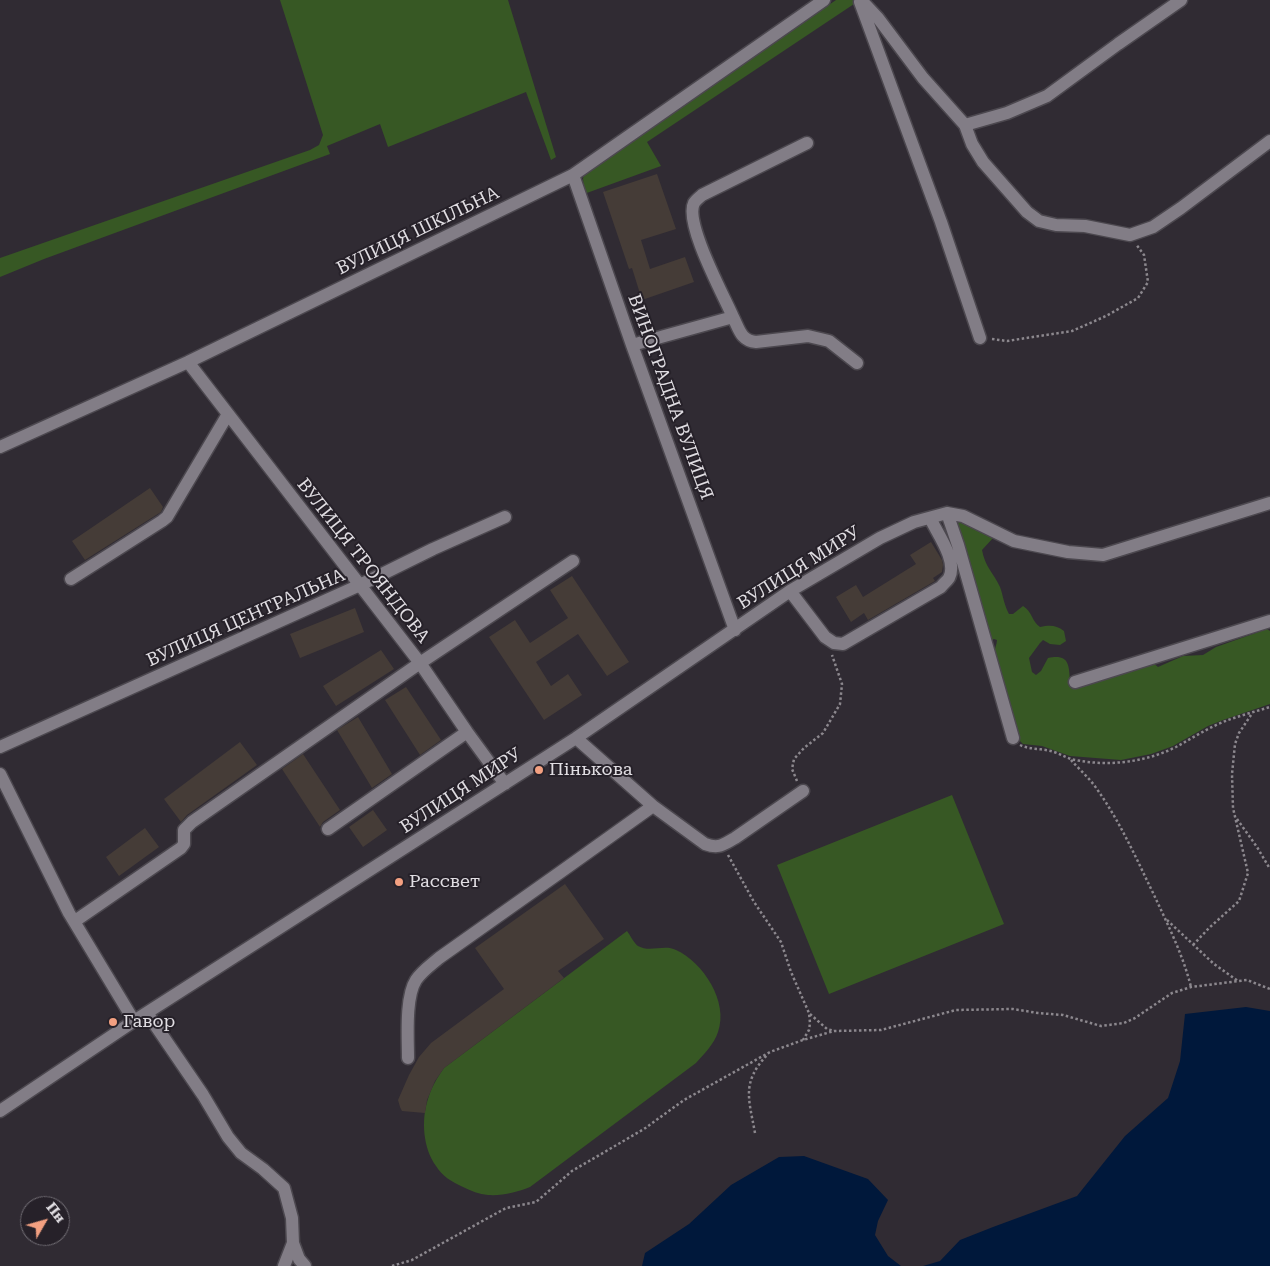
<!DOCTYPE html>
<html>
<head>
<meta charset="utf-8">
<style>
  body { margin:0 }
  #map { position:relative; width:1270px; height:1266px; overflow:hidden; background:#302b33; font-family:"Roboto Serif",serif }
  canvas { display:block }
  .north { position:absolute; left:20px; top:1196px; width:50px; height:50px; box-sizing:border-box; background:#262129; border:1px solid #706c73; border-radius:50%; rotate:52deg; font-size:14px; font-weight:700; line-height:20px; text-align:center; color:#e0dde2 }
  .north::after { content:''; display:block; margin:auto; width:18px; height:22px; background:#f3a081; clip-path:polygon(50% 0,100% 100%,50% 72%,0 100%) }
</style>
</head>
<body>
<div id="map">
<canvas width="1270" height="1266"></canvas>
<div class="north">Пн</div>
</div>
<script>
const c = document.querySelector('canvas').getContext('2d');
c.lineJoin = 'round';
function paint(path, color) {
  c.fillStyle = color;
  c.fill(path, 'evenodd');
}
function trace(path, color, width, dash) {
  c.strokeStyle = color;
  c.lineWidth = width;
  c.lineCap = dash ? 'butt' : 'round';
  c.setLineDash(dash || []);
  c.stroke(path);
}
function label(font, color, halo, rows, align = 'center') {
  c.font = font + ' "Roboto Serif",serif';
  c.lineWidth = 4;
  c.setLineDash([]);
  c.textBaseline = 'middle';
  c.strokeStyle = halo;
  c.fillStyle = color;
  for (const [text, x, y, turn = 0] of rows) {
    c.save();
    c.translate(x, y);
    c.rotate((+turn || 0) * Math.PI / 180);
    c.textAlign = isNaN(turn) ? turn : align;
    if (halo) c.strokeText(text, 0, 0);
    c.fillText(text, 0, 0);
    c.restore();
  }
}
paint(new Path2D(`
  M 280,0 L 508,0 L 556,157 L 551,160 L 526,92 L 388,147 L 380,124 L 327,146 L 330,154 L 44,259 L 0,277 L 0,258 L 310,150 L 319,145 L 323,135 Z
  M 836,0 L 860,0 L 647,142 L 661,166 L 584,194 L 583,178 L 585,173 Z
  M 957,520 L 975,527 L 980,531 L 989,532 L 993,535 L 993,538 L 982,550 C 985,567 993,572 1000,587 C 1003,595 1004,605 1009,614 L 1013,614 L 1023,606 C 1032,611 1032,622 1040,627 C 1050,625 1056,625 1064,631 L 1066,641 L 1060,645 L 1050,644 L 1043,640 L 1040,643 L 1029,658 L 1032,672 L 1036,675 L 1041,671 L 1048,658 C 1069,654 1069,664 1070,682 L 1153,663 L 1158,667 L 1183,656 L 1203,655 L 1216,647 L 1267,629 L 1270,631 L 1270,704 L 1223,720 L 1208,726 L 1173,746 L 1151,754 L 1121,760 L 1070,756 L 1042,746 L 1023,744 L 1016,737 L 994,654 C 994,649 997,645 997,640 L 994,639 L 990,641 L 955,524 Z
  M 952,795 L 1004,924 L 829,994 L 777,865 Z
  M 627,931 C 630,935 634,943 638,946 C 650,953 664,944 676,950 C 703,962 729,1002 718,1032 C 714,1044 704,1054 696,1063 L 530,1187 C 517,1192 503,1196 488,1195 C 479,1194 471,1191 463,1187 C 452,1182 442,1176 436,1166 C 423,1148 421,1120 428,1099 C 431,1088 437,1078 444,1068 Z`), '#375824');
paint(new Path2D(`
  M 1246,1007 L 1270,1011 L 1270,1266 L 923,1266 L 940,1261 L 960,1240 L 993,1227 L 1077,1196 L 1125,1136 L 1168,1098 L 1180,1061 L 1185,1014 Z
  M 804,1156 L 868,1179 L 888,1200 L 878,1221 L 875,1235 L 888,1256 L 901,1266 L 642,1266 L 645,1253 L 689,1224 L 731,1185 L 779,1157 Z`), '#00183b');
paint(new Path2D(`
  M 657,174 L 676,229 L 641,240 L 650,269 L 685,257 L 694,282 L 642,300 L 632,268 L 629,269 L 603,192 Z
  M 150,488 L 163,507 L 161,512 L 85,560 L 72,541 Z
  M 931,542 L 942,560 L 943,565 L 942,572 L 933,578 L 935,581 L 868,620 L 864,613 L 851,622 L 836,597 L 856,585 L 863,597 L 916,564 L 910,555 Z
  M 572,576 L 629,662 L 607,676 L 578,634 L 536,662 L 551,686 L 568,674 L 582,695 L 544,720 L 489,637 L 515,620 L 530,643 L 568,618 L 550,590 Z
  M 355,608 L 364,632 L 300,658 L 290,634 Z
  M 381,650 L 394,669 L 336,706 L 323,686 Z
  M 406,687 L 441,740 L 420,755 L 385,700 Z
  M 358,717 L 392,774 L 372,788 L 337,730 Z
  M 240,742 L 257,765 L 187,815 L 181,822 L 164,799 Z
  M 303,754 L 340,810 L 323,822 L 320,827 L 282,769 Z
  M 373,810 L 387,830 L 363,847 L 349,827 Z
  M 145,828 L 159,847 L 119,876 L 106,857 Z
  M 565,884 L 604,939 L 558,971 L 564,978 L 444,1068 L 435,1081 L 427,1100 L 425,1113 L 402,1111 L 400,1107 L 398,1100 L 409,1075 L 419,1057 L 431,1043 L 504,989 L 475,948 Z`), '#453c37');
const minor = new Path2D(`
  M 861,0 L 878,18 L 923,78 L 965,125 L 972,144 L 983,162 L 1027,212 L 1039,221 L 1056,225 L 1085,226 L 1130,235 L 1153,227 L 1181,208 L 1270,141
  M 860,2 L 941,222 L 980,338
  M 965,125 L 1007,113 L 1047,96 L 1118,44 L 1181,0
  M 573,175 L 632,345 L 735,630
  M 733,317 C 724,296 684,223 694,203 C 696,200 700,197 702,195 L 807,143
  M 632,345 L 733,317 C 739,329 741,341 756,342 L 808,336 L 829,341 L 857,363
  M 188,362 L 420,663 L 467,732 L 505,784
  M 0,447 L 188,362 L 573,175 L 824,0
  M 947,513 L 963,516 L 1014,541 L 1068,552 L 1103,555 L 1270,503
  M 71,579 L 162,521 L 167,517 L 228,414
  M 790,591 L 825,637 L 834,643 L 843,644 L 941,587 C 943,584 947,581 949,578 C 958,561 937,533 930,518
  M 1075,682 L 1270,621
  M 576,738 L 653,806 L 705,844 C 719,849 722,845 735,838 L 803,791
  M 0,747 L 360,585 L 433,549 L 505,517
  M 0,774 L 69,913 L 134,1021
  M 328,829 L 467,732
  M 75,921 L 181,848 L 184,844 L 184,830 L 192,822 L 420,663 L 573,561
  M 147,1013 L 203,1095 L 228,1137 L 241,1153 L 263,1169 L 284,1188 L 292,1218 L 293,1243 L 299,1259 L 305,1266
  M 408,1058 C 408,1038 405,997 416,980 C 422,971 431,965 439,958 L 562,871 L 653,806
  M 0,1111 L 134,1021 L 576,738 L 790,591 L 880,538 L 914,522 L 947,513 L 958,545 L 1013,738
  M 284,1266 L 293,1243`);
trace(minor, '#4c484f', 15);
trace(new Path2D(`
  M 992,339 L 1007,341 L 1072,331 L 1106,316 L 1138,298 L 1148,282 L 1144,255 L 1136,244
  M 1020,745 C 1030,750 1043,748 1054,752 C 1060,754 1065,757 1071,759 C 1105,767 1144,763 1176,747 C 1191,739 1206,729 1223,722 C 1238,716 1254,712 1270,707
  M 1071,760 C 1078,768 1087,776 1094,785 C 1119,819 1136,858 1154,895 C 1168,925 1183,955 1191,987
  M 797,781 L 792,769 L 794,759 L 804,748 L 823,733 L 840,704 L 842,684 L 832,655
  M 1237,819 L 1257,847 L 1270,869
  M 728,855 L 754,902 L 781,942 L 791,972 L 809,1013 L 810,1023 L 809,1030 L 803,1040
  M 1167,920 L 1214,964 L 1238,981
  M 1193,945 L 1209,928 L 1239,901 L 1248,873 L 1233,808 L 1232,774 L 1235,744 L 1239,733 L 1251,715
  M 810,1014 L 827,1029 L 834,1031
  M 755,1133 C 749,1099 741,1083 767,1055
  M 392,1266 L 412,1260 L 506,1208 L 536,1202 L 572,1171 L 644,1129 L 684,1100 L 770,1052 L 803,1040 L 834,1031 L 881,1030 L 956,1010 L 1013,1009 L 1038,1013 L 1063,1015 L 1101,1026 L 1124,1023 L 1135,1018 L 1172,993 L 1191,987 L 1247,980 L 1270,989`), '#8c888e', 2.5, [2.5, 2.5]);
trace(minor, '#827d86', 12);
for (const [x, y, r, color] of [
  [539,770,5,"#f3a081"],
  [399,882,5,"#f3a081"],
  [113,1022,5,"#f3a081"]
]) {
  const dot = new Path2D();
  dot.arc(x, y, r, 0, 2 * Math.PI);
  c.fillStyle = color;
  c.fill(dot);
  trace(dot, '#262129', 2);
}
label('18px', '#e0dde2', '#262129', [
  ["ВУЛИЦЯ ШКІЛЬНА",418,231,-26],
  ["ВИНОГРАДНА ВУЛИЦЯ",670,397,70],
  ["ВУЛИЦЯ ТРОЯНДОВА",363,561,52],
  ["ВУЛИЦЯ МИРУ",799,568,-32],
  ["ВУЛИЦЯ ЦЕНТРАЛЬНА",246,618,-24],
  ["ВУЛИЦЯ МИРУ",461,791,-33]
]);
label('18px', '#e0dde2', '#262129', [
  ["Пінькова",549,770],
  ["Рассвет",409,882],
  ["Гавор",123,1022]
], 'left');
</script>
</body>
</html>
